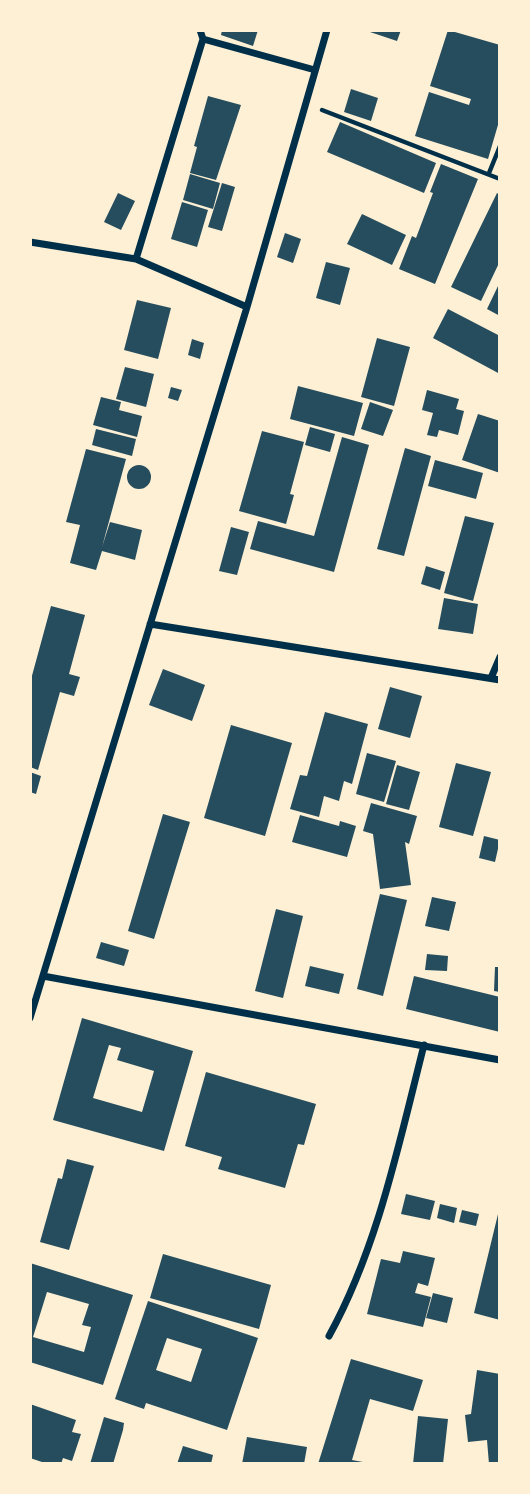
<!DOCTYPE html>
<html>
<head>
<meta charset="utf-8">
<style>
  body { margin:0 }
  #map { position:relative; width:530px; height:1494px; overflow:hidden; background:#fdf0d5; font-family:"Noto Sans",sans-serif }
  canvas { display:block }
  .frame { position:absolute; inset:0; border:32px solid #fdf0d5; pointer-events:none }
</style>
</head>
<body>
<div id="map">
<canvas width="530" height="1494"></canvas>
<div class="frame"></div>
</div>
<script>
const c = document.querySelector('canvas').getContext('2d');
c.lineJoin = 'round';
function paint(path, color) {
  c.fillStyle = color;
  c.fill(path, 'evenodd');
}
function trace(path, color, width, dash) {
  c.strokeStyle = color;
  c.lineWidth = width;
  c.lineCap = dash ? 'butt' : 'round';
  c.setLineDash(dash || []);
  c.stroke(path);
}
paint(new Path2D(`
  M 222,30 L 258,30 L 253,46 L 221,35 Z
  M 364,30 L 401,30 L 397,41 Z
  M 448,30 L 500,45 L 500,118 L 488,159 L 415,136 L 429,92 L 469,105 L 471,99 L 430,86 Z
  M 351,89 L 378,98 L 371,121 L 344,112 Z
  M 208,96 L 241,105 L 216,180 L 190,173 L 197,147 L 194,146 Z
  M 340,122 L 436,163 L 424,193 L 327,152 Z
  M 441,164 L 478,179 L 435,284 L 399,269 L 412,236 L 416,238 L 433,193 L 430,192 Z
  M 190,174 L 220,183 L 213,209 L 183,200 Z
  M 222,183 L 235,187 L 222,231 L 208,227 Z
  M 118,193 L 135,201 L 121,230 L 104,222 Z
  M 497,193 L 500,195 L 500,261 L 481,301 L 451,287 Z
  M 182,202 L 208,210 L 197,247 L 171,239 Z
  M 362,214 L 406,235 L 392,265 L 347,244 Z
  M 285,233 L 301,239 L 293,263 L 277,257 Z
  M 326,262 L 350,268 L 340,305 L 316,298 Z
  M 498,286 L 500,287 L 500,316 L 487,309 Z
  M 137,300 L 171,308 L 158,359 L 124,350 Z
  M 448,309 L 500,336 L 500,374 L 433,338 Z
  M 377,338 L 410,347 L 394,406 L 361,397 Z
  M 192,339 L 204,343 L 200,359 L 188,355 Z
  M 125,367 L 154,374 L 146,407 L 116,399 Z
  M 298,386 L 363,403 L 354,436 L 290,419 Z
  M 171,387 L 182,390 L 178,401 L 168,398 Z
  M 427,390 L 459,399 L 456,409 L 464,411 L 458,435 L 439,430 L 437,437 L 427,435 L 433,413 L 422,410 Z
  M 101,397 L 121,402 L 119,410 L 142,416 L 137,437 L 93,425 Z
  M 370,402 L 393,410 L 383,436 L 361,429 Z
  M 478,414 L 500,421 L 500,473 L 462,460 Z
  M 310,427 L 335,434 L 330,452 L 305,445 Z
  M 96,429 L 136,439 L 132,456 L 92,445 Z
  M 262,431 L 304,442 L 290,494 L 294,495 L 286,524 L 239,511 Z
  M 342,437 L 369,445 L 334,572 L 250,549 L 258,521 L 314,536 Z
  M 405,448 L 431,456 L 404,556 L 377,549 Z
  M 86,449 L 126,459 L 102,547 L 110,522 L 142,530 L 135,560 L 102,551 L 96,570 L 70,563 L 80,525 L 66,522 Z
  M 435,460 L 483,473 L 476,499 L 428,486 Z
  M127 477a12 12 0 1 1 24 0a12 12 0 1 1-24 0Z
  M 465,516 L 494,523 L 473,601 L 444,593 Z
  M 231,527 L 249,532 L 237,575 L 219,571 Z
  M 426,566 L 445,572 L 440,590 L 421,584 Z
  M 444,598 L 478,604 L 473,634 L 438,629 Z
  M 51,606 L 85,615 L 69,674 L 80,677 L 74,696 L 60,692 L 38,770 L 30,767 L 30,683 Z
  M 163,669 L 205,685 L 192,721 L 149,705 Z
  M 390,687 L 422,696 L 410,738 L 378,729 Z
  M 325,712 L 368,724 L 352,784 L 344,781 L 339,801 L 324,796 L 319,817 L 290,809 L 300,775 L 307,776 Z
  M 231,725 L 292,743 L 265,836 L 204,818 Z
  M 367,753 L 396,761 L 384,802 L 356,794 Z
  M 456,763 L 491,772 L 473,836 L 439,827 Z
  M 397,765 L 420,772 L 409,810 L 386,804 Z
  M 30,772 L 41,776 L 36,794 L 30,792 Z
  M 371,803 L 417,816 L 409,844 L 405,842 L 411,885 L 380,889 L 373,834 L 363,831 Z
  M 163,814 L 190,822 L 154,939 L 128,931 Z
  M 300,815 L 339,826 L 340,821 L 356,826 L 347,857 L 292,842 Z
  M 484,836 L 500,840 L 495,862 L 479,858 Z
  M 380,894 L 407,900 L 383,996 L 357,989 Z
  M 432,897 L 456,902 L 449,931 L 425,926 Z
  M 276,909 L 303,916 L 283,998 L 255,991 Z
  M 101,942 L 129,950 L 124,966 L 96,958 Z
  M 427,954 L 448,956 L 447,971 L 425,970 Z
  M 310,966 L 344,974 L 339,994 L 305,986 Z
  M 495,967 L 500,967 L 500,992 L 494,991 Z
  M 414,976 L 500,997 L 500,1032 L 406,1009 Z
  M 82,1018 L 193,1051 L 164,1151 L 53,1120 ZM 109,1045 L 121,1048 L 117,1060 L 154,1071 L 142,1112 L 93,1098 Z
  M 206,1072 L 316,1104 L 304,1145 L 298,1144 L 285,1188 L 218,1169 L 222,1157 L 185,1146 Z
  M 67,1159 L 94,1166 L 69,1250 L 40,1242 L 58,1178 L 62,1179 Z
  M 406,1194 L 435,1201 L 430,1220 L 401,1214 Z
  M 440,1204 L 457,1208 L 454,1223 L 437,1218 Z
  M 462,1210 L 479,1214 L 476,1226 L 459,1222 Z
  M 499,1210 L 500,1210 L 500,1320 L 474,1313 Z
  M 403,1251 L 435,1258 L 428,1286 L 418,1283 L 415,1293 L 431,1297 L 423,1327 L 367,1314 L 381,1259 L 400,1263 Z
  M 163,1254 L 271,1285 L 259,1329 L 150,1298 Z
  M 30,1263 L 133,1295 L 103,1385 L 30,1362 ZM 47,1292 L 89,1304 L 82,1325 L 91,1327 L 84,1352 L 33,1337 Z
  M 433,1293 L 453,1298 L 447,1323 L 426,1318 Z
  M 148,1301 L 258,1338 L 227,1430 L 146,1403 L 144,1409 L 115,1399 ZM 167,1338 L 202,1349 L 191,1382 L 156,1370 Z
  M 351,1359 L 423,1380 L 413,1411 L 370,1399 L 352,1460 L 374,1464 L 318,1464 Z
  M 477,1370 L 500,1374 L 500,1464 L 489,1464 L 487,1440 L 468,1442 L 465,1415 L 471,1414 Z
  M 30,1404 L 76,1420 L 72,1432 L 81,1434 L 72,1461 L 63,1458 L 61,1464 L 48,1464 L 30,1458 Z
  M 418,1416 L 448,1419 L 443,1464 L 413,1464 Z
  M 104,1417 L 124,1423 L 123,1430 L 113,1464 L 90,1464 Z
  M 247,1437 L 307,1447 L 304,1464 L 242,1464 Z
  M 183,1446 L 213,1455 L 211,1464 L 177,1464 Z`), '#264d5e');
trace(new Path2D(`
  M 322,110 L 500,179
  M 489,173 L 500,146`), '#003049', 4.5);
trace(new Path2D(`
  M 200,30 L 203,39 L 315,70
  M 30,242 L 136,259 L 247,307
  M 136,259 L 203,39
  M 150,624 L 500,680
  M 491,678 L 500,657
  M 43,976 L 500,1060
  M 30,1018 L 247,307 L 327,30
  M 329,1336 C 378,1247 399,1143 424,1045`), '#003049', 7);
</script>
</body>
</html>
